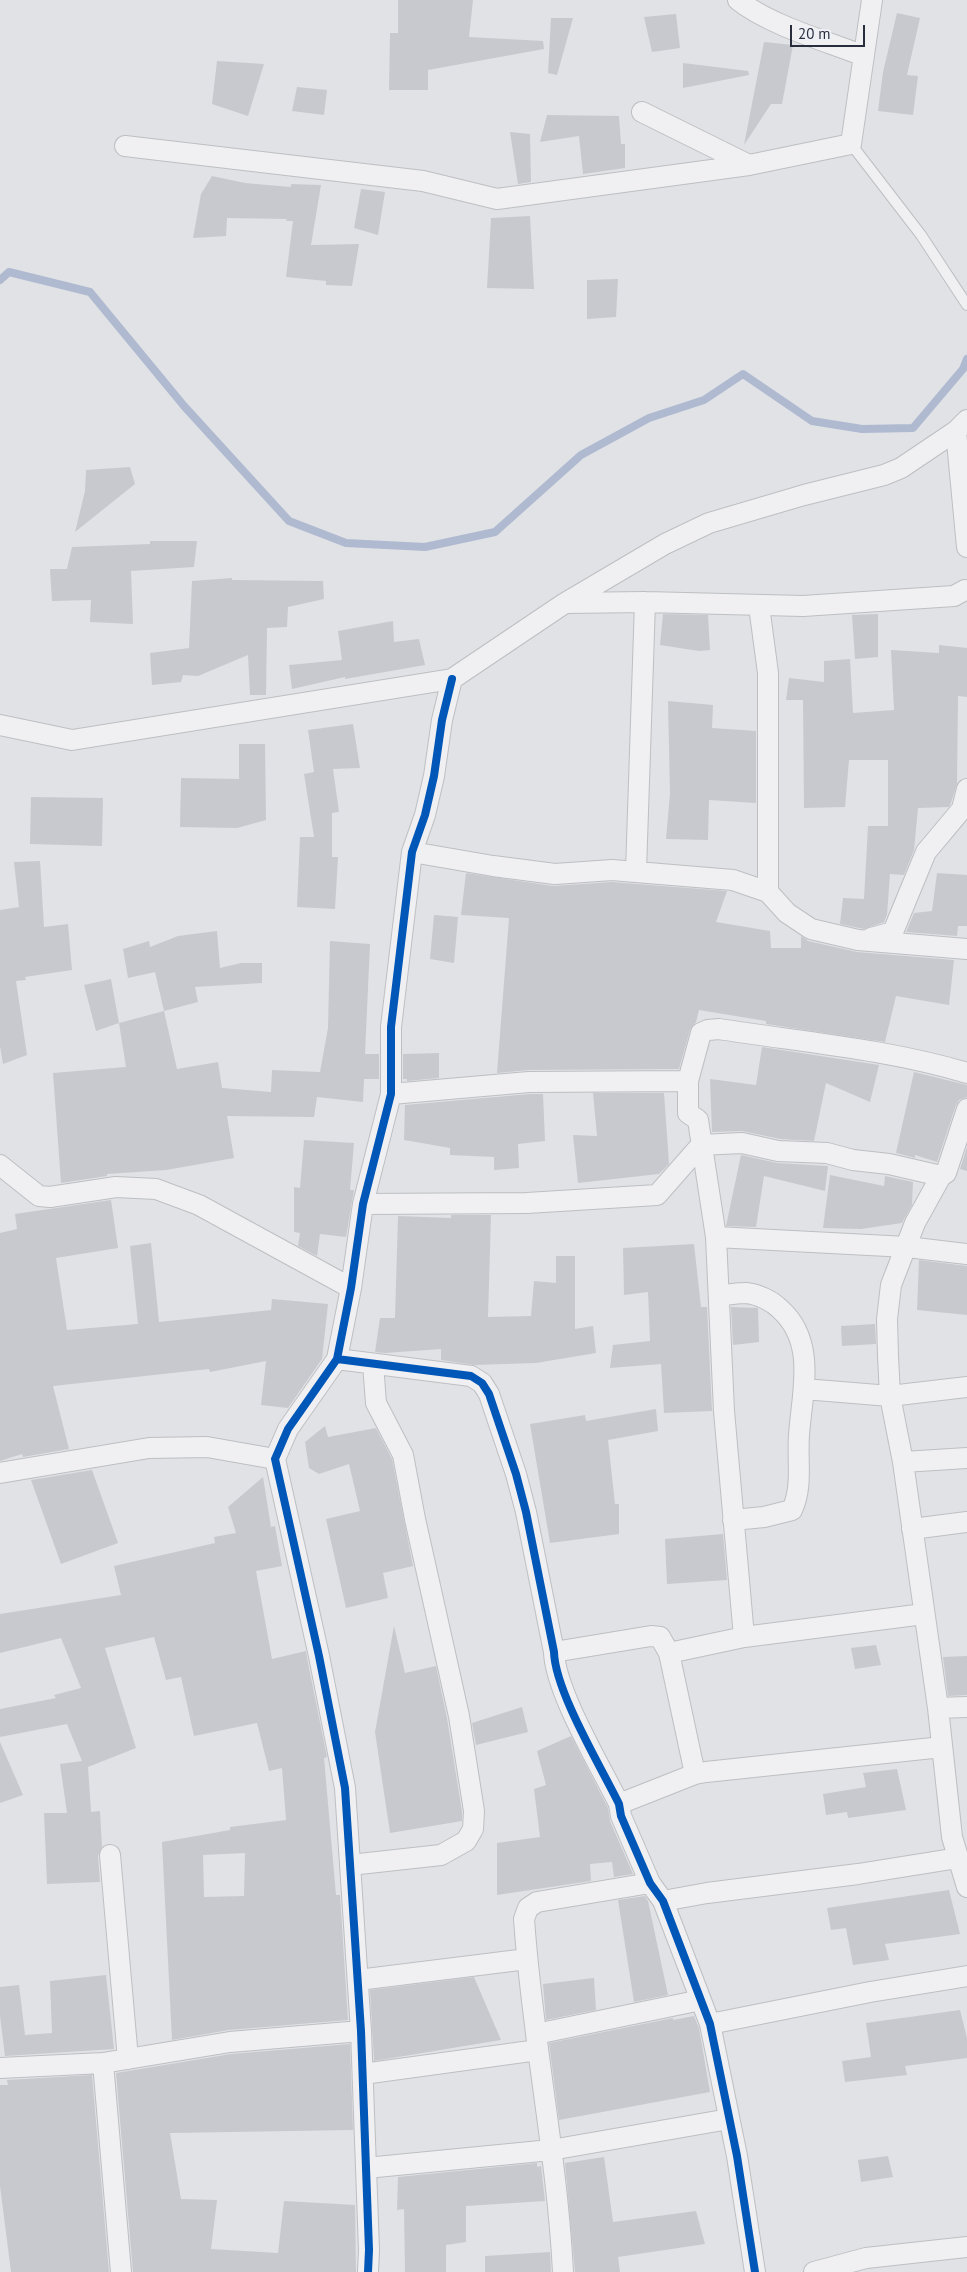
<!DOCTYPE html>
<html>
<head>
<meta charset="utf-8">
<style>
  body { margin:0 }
  #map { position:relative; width:967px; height:2272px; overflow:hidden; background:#e0e2e6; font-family:"PT Sans",sans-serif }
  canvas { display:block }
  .scale { position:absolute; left:790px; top:25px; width:75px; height:22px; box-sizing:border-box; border:2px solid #282d3e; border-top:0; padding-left:6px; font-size:15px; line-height:18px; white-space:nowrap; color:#282d3e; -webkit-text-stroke:4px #eef0f5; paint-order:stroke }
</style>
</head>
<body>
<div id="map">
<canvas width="967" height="2272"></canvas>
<div class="scale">20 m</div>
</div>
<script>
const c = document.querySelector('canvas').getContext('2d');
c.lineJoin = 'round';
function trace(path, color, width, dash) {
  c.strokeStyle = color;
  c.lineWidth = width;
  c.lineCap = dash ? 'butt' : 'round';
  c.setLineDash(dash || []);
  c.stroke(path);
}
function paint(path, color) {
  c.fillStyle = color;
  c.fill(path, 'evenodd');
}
trace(new Path2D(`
  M 0,280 L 9,272 L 90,292 L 184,406 L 289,521 L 346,543 L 425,547 L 495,532 L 581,455 L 649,418 L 704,400 L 743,374 L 812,421 L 862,429 L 913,428 L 963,369 L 967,359`), '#afbad0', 8);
paint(new Path2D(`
  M 398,0 L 473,0 L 469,37 L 543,41 L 544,49 L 428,70 L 428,90 L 389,90 L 390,33 L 398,33 Z
  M 897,13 L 920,18 L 907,75 L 918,76 L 913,115 L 878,111 L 883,72 Z
  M 676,14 L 680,48 L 652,52 L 644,17 Z
  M 551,18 L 573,18 L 557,75 L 548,73 Z
  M 764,42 L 793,45 L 782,104 L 771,104 L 744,145 Z
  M 217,61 L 264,64 L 248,116 L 212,104 Z
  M 683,63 L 748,71 L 749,75 L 683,88 Z
  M 297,87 L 327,90 L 324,115 L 292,111 Z
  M 547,115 L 619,116 L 621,144 L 625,144 L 625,168 L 583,174 L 579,136 L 540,142 Z
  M 510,132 L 530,134 L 531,182 L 518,184 Z
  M 212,176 L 245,183 L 291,187 L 291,184 L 321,185 L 311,245 L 359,244 L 352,286 L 326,285 L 326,281 L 286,277 L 293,221 L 286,221 L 287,219 L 227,218 L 226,236 L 193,238 L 201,194 Z
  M 361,189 L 385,192 L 378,235 L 354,228 Z
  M 530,216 L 534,289 L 487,288 L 491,218 Z
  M 618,279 L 616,317 L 587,319 L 587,280 Z
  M 130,467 L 135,484 L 75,532 L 85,491 L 86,470 Z
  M 150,541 L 197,541 L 194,567 L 131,571 L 133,624 L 90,622 L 91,600 L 52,601 L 50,569 L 67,569 L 72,547 L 150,544 Z
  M 232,578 L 232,580 L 323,581 L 324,599 L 288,607 L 287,627 L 267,628 L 266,695 L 250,695 L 248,655 L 198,676 L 183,675 L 181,682 L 152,685 L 150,653 L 189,648 L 192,581 Z
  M 663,614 L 708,615 L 710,650 L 699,651 L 660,645 Z
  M 878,614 L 878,657 L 855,659 L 852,615 Z
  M 393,621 L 394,642 L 419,639 L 425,665 L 345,679 L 345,677 L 292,689 L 289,665 L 342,660 L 338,631 Z
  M 939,645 L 967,648 L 967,697 L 958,696 L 957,784 L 951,803 L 949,807 L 918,808 L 914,850 L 904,875 L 890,874 L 887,915 L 884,922 L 864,929 L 840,924 L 843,898 L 864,899 L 868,826 L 888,826 L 888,760 L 849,760 L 845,807 L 804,808 L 803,700 L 786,700 L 789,678 L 824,682 L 824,661 L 850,659 L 853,713 L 894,710 L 891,650 L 939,653 Z
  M 668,701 L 713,705 L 712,728 L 756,731 L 756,803 L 709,800 L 708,840 L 666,839 L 670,794 Z
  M 353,724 L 360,768 L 333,769 L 339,812 L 332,813 L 332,857 L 338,857 L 335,909 L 297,907 L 300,837 L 314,837 L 304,774 L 314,772 L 308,730 Z
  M 239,744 L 265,744 L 266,820 L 237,828 L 180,827 L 181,778 L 239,779 Z
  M 31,797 L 103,798 L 102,846 L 30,844 Z
  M 40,861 L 44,927 L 68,924 L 72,970 L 25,977 L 26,980 L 16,981 L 27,1055 L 3,1064 L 0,1046 L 0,910 L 19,907 L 14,862 Z
  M 466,873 L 553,886 L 612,882 L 727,891 L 716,922 L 770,931 L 771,948 L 801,948 L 801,936 L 808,941 L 857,952 L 954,960 L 949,1005 L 896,996 L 885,1042 L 766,1024 L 766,1021 L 699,1010 L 696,1022 L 690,1030 L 679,1069 L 529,1070 L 497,1073 L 509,918 L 461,915 Z
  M 937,873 L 967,875 L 967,926 L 958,926 L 957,936 L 906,932 L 914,913 L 932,911 Z
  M 434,915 L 458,917 L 454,963 L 430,959 Z
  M 217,931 L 220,968 L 241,963 L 262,963 L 262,983 L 195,987 L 198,1002 L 164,1011 L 155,972 L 128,978 L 123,949 L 149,941 L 150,947 L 178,936 Z
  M 330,941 L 370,944 L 365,1054 L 379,1054 L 379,1079 L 364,1079 L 363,1102 L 317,1097 L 314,1117 L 227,1116 L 234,1158 L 166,1170 L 107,1174 L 107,1176 L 61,1183 L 53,1073 L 126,1067 L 119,1023 L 164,1011 L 177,1069 L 218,1062 L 222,1088 L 271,1092 L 272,1070 L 320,1072 L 328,1028 Z
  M 111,979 L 119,1023 L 96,1031 L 84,985 Z
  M 762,1047 L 879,1065 L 870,1102 L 826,1083 L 814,1141 L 780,1139 L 742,1131 L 712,1132 L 710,1079 L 756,1085 Z
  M 439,1053 L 439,1078 L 407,1081 L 407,1079 L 403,1079 L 403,1054 Z
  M 914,1072 L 967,1085 L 967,1097 L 959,1100 L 956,1105 L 937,1162 L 915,1155 L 915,1158 L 896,1153 Z
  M 593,1093 L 664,1093 L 669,1164 L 659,1174 L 578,1183 L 573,1135 L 597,1136 Z
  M 530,1094 L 543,1094 L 545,1141 L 518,1144 L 519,1168 L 494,1170 L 494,1157 L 450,1155 L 450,1148 L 404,1140 L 405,1105 Z
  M 304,1140 L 354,1143 L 350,1190 L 354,1190 L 346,1237 L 320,1234 L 317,1256 L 298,1246 L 300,1233 L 294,1232 L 294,1187 L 300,1188 Z
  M 967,1147 L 967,1171 L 960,1169 Z
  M 741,1155 L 777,1163 L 828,1166 L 825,1191 L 764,1176 L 756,1227 L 726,1226 Z
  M 830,1175 L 884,1186 L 885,1176 L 913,1182 L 912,1205 L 902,1223 L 861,1229 L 823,1228 Z
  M 111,1200 L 118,1248 L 56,1258 L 67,1330 L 138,1324 L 130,1246 L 151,1243 L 159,1322 L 271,1310 L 272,1299 L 328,1304 L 322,1359 L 288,1408 L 261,1405 L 266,1361 L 210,1372 L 209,1369 L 53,1386 L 69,1449 L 23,1457 L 22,1454 L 0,1461 L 0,1233 L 17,1229 L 15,1214 Z
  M 451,1215 L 491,1215 L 488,1317 L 531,1316 L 534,1281 L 556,1283 L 556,1256 L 575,1256 L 575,1329 L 593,1326 L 596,1353 L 536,1363 L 474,1365 L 441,1360 L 441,1349 L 385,1353 L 375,1352 L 380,1318 L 395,1318 L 398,1216 L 451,1218 Z
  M 694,1244 L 701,1307 L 707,1307 L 712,1411 L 664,1413 L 661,1364 L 610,1368 L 613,1345 L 650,1341 L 648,1292 L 624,1295 L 623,1248 Z
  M 919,1260 L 967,1266 L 967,1315 L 917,1310 Z
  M 731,1307 L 758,1308 L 759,1342 L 733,1345 Z
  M 875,1324 L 876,1344 L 842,1346 L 841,1326 Z
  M 656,1409 L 658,1431 L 608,1440 L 615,1504 L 619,1504 L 619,1534 L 550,1543 L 530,1424 L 585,1415 L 586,1421 Z
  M 325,1426 L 328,1437 L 376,1428 L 392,1459 L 413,1566 L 383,1573 L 388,1598 L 346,1608 L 326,1519 L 360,1511 L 349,1464 L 319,1474 L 309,1468 L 305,1442 Z
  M 92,1470 L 118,1543 L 61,1564 L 31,1480 Z
  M 263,1477 L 271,1527 L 275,1526 L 282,1566 L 256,1571 L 272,1659 L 306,1651 L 307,1658 L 327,1757 L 324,1758 L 336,1895 L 340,1895 L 348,2020 L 229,2030 L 172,2040 L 162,1842 L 230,1830 L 230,1827 L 286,1820 L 282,1768 L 269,1771 L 257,1723 L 194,1736 L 181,1677 L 166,1680 L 154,1637 L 105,1648 L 136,1748 L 88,1767 L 91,1812 L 100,1811 L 102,1847 L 98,1856 L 100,1882 L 47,1884 L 44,1813 L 67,1813 L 60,1764 L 82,1761 L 67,1724 L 0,1737 L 0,1709 L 56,1698 L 54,1695 L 81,1688 L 61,1638 L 0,1653 L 0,1614 L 121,1595 L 114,1566 L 215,1543 L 214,1537 L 236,1533 L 228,1507 ZM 245,1853 L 244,1896 L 204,1897 L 203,1855 Z
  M 723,1534 L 727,1580 L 667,1584 L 665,1539 Z
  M 394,1626 L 405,1673 L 436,1666 L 447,1718 L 462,1812 L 462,1821 L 390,1833 L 375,1732 Z
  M 876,1645 L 881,1665 L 855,1669 L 851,1648 Z
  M 967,1656 L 967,1695 L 948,1696 L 943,1657 Z
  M 522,1707 L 528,1732 L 476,1745 L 472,1723 Z
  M 571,1736 L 608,1808 L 610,1821 L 633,1874 L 614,1877 L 612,1862 L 590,1864 L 591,1881 L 497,1895 L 497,1843 L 540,1837 L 534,1789 L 546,1785 L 537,1751 Z
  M 0,1742 L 23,1795 L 0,1803 Z
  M 897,1769 L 906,1810 L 848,1818 L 847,1812 L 826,1815 L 823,1794 L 866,1787 L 863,1773 Z
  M 949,1890 L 960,1934 L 885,1944 L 889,1960 L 853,1965 L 846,1928 L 831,1930 L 827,1908 Z
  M 645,1896 L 648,1901 L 668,1995 L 634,2002 L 618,1900 Z
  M 106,1975 L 114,2049 L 5,2056 L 0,2016 L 0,1987 L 19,1985 L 25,2035 L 52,2033 L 50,1981 Z
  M 474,1977 L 501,2040 L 374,2061 L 370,1990 Z
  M 594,1978 L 596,2010 L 546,2020 L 543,1984 Z
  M 960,2010 L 967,2038 L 967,2058 L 905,2066 L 907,2075 L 845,2082 L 842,2061 L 871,2057 L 866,2023 Z
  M 694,2016 L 699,2028 L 710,2092 L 559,2120 L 549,2043 L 673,2018 L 673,2020 Z
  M 350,2044 L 353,2130 L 170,2133 L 181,2199 L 217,2200 L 211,2249 L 278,2253 L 284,2201 L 355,2205 L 356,2272 L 133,2272 L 116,2073 L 231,2054 Z
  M 92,2075 L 109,2272 L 11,2272 L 0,2186 L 0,2085 L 8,2085 L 7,2080 Z
  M 888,2156 L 893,2177 L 861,2182 L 858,2160 Z
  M 604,2157 L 613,2222 L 696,2211 L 705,2244 L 618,2257 L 620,2272 L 575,2272 L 565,2163 Z
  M 537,2163 L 537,2167 L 541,2166 L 545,2201 L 466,2206 L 466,2242 L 446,2245 L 446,2272 L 405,2272 L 404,2209 L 397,2210 L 398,2177 Z
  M 550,2252 L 551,2272 L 485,2272 L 485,2256 Z`), '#c8c9ce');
const lane = new Path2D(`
  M 851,144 L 921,235 L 967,305`);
const street = new Path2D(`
  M 738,0 C 769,25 826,41 864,56
  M 642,112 L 749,165
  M 125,146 L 423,181 L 497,199 L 749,165 L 851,144 L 872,0
  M 956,431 L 967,547
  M 567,603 L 645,602 L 803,606 L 954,596 L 965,590
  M 759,606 L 768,673 L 768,892
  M 0,725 L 72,740 L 452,679 L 565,603 L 665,544 L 709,523 L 804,495 L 884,475 L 901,468 L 956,431 L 967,420
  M 412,852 L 493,866 L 555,874 L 612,870 L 733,880 L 768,892 L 787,913 L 811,929 L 858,940 L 967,949
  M 636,871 L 645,602
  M 871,938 L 893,932 L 926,852 L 962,809 L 967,789
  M 391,1094 L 529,1082 L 688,1081
  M 967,1109 L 946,1173 L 941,1176 L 915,1223 L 891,1285 L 887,1319 L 888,1356 L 890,1396 L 903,1462 L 938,1708 L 952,1837 L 967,1887
  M 0,1165 L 39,1196 L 50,1197 L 116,1187 L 156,1189 L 199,1205 L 351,1288
  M 363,1204 L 527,1203 L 657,1195 L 701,1145 L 742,1143 L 778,1151 L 827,1153 L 853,1160 L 889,1164 L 941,1176
  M 716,1237 L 907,1247 L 967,1254
  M 719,1295 C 728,1295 737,1293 746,1293 C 758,1294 772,1301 780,1309 C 817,1342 802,1392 799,1435 C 797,1460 803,1487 792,1510 L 764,1517 L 733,1520
  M 337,1359 L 471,1376 L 482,1383 L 489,1394 L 516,1474 L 526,1512 L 554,1652 C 555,1691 601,1767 619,1804 L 621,1816 L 650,1883 L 663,1901 L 710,2024 L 737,2156 L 755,2272
  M 804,1389 L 890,1396 L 967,1387
  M 903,1462 L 967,1458
  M 0,1473 L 149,1448 L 207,1447 L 275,1459
  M 912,1529 L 967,1522
  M 744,1637 L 724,1411 L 716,1237 L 698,1120 L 688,1113 L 688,1081 L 701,1033 L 708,1030 L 719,1029 C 802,1042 887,1049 967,1073
  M 554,1652 L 651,1636 L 660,1637 L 669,1653 L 695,1774
  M 669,1653 L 744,1637 L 924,1614
  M 938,1708 L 967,1707
  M 619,1804 L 695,1774 L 706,1772 L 942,1747
  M 110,1855 L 128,2059
  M 350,1865 L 441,1855 L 466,1841 L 473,1829 L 474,1811 L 459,1716 L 415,1519 L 403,1455 L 376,1403 L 373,1364
  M 663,1901 L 707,1893 L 858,1874 L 958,1858
  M 358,1980 L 527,1959
  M 710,2024 L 870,1992 L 967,1976
  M 536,2034 L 701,2000
  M 103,2063 L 121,2272
  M 0,2068 L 103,2063 L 230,2042 L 361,2031
  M 363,2074 L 538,2050
  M 366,2168 L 551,2150 L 729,2119
  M 368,2272 L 369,2250 L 361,2031 L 345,1788 L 319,1656 L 275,1459 L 288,1429 L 337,1359 L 351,1288 L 363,1204 L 391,1094 L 391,1027 L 412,852 L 425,815 L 434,776 L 442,720 L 452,679
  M 563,2272 C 557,2154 532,2037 524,1919 L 528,1908 L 537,1902 L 650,1883
  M 814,2272 L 866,2258 L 967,2247`);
trace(lane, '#bdbfc2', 12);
trace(street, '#bdbfc2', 22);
trace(lane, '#f0f0f2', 10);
trace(street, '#f0f0f2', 20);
trace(new Path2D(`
  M 337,1359 L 471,1376 L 482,1383 L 489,1394 L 516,1474 L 526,1512 L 554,1652 C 555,1691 601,1767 619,1804 L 621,1816 L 650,1883 L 663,1901 L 710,2024 L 737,2156 L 755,2272
  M 368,2272 L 369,2250 L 361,2031 L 345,1788 L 319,1656 L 275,1459 L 288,1429 L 337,1359 L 351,1288 L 363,1204 L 391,1094 L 391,1027 L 412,852 L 425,815 L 434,776 L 442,720 L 452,679`), '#0057b8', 8);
</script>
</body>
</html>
